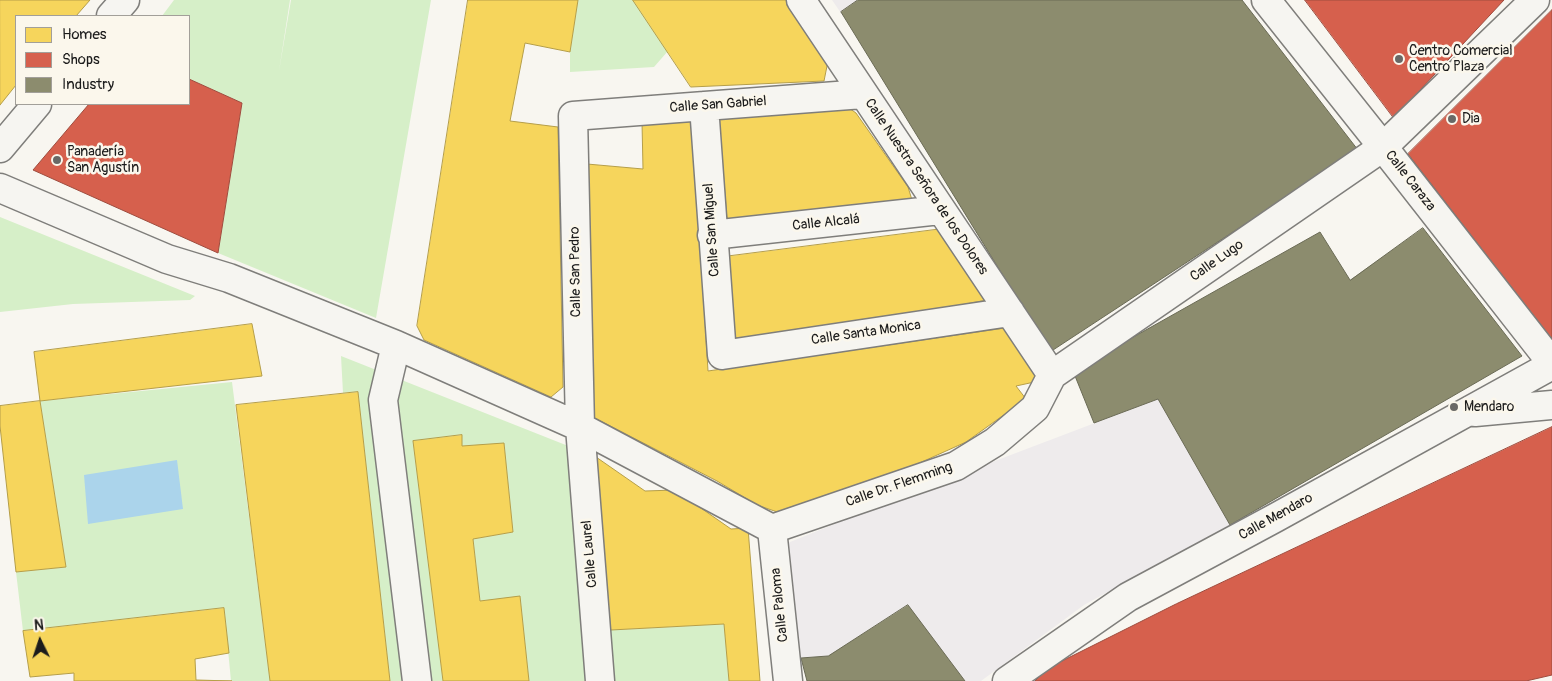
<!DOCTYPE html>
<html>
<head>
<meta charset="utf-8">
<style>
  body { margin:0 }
  #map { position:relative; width:1552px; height:681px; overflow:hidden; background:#f8f6f0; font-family:Pangolin,sans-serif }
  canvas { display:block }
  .legend { position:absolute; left:15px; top:15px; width:175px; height:90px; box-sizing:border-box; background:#fbf7ec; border:1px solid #a29f99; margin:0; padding:6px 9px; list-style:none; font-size:15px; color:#1c1c1c }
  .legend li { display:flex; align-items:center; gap:10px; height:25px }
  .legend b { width:25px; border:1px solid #a29f99 }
  .north { position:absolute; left:15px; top:616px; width:50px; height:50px; -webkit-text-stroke:4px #fbf7ec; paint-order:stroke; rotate:356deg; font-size:14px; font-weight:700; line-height:20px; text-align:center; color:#1c1c1c }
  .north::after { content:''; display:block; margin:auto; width:18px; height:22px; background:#1c1c1c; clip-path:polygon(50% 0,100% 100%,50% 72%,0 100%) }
</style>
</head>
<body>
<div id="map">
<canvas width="1552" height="681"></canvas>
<ul class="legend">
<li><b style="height:14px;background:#f6d55c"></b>Homes</li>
<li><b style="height:14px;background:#d6604d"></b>Shops</li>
<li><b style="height:14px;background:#8c8c6e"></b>Industry</li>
</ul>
<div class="north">N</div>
</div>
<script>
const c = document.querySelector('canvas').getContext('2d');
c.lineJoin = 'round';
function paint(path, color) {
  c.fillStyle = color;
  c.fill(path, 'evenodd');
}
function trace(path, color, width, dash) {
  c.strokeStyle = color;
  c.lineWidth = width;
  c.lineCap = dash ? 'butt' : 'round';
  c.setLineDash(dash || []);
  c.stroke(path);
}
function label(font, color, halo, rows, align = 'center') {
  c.font = font + ' Pangolin,sans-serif';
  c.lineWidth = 5;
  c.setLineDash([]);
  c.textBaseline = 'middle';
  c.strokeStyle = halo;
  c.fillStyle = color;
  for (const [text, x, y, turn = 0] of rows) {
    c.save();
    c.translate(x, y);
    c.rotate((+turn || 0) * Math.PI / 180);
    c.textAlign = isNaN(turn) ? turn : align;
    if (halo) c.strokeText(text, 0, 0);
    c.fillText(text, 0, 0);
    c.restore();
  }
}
paint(new Path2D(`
  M 832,0 L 864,0 L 843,16 Z
  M 1158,399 L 1230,525 L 1084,605 L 981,681 L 965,681 L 907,605 L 828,656 L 801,658 L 785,544 L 937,483 Z`), '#eeebec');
paint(new Path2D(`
  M 174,0 L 290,0 L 279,71 L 291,0 L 431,0 L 376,318 L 218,253 L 242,103 L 189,79 L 189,16 L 162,16 Z
  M 578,0 L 633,0 L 668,51 L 654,67 L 570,72 L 570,52 Z
  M 0,217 L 195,296 L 190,300 L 73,304 L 0,312 Z
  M 341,356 L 596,457 L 611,630 L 724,624 L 729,681 L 529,681 L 520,597 L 480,601 L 473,539 L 513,532 L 504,444 L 462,446 L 461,435 L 413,442 L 443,681 L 390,681 L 358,392 L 343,393 Z
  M 232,382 L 270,681 L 231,681 L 224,608 L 23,631 L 16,572 L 66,567 L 40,401 Z`), '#d6efc8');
paint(new Path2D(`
  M 177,460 L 183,509 L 88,524 L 84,475 Z`), '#abd4eb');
const homes = new Path2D(`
  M 0,0 L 90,0 L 76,16 L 16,16 L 16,85 L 0,105 Z
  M 468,0 L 578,0 L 570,52 L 525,43 L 510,121 L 558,127 L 563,387 L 551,397 L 424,340 L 417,326 Z
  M 633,0 L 787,0 L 828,61 L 824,81 L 691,87 Z
  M 846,106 L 856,113 L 908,187 L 912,200 L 727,220 L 719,118 Z
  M 693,119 L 708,371 L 1005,328 L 1033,355 L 1039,381 L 1016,386 L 1026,399 L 966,442 L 904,470 L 789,516 L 757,505 L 717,481 L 589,415 L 587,164 L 643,169 L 642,122 Z
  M 942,229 L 987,300 L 924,312 L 736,340 L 723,257 Z
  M 252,324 L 262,376 L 40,401 L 34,352 Z
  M 358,392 L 390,681 L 270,681 L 236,405 Z
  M 40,401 L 66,567 L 16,572 L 0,426 L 0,406 Z
  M 462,435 L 462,446 L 504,443 L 513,532 L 473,539 L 480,601 L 520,596 L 529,681 L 443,681 L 413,441 Z
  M 596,457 L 645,491 L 675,490 L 731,529 L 748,528 L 760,681 L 729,681 L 724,624 L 611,630 Z
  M 224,608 L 229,653 L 195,659 L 196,680 L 232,681 L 74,681 L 74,673 L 30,677 L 23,631 Z`);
paint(homes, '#f6d55c');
trace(homes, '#b59e49', 1);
const shops = new Path2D(`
  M 1305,0 L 1504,0 L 1394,118 Z
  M 1552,10 L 1552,337 L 1551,338 L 1408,154 Z
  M 189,79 L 242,103 L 218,253 L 33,170 L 89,104 L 189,104 Z
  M 1552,427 L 1552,675 L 1526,681 L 1035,681 L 1048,668 L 1176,604 Z`);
paint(shops, '#d6604d');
trace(shops, '#9e4c3e', 1);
const industry = new Path2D(`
  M 858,0 L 1242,0 L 1358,150 L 1050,352 L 841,12 Z
  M 1423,228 L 1522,356 L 1230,525 L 1158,399 L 1094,423 L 1073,371 L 1320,232 L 1350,280 Z
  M 908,605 L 965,681 L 807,681 L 801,658 L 828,656 Z`);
paint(industry, '#8c8c6e');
trace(industry, '#6a6a55', 1);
const street = new Path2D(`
  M 801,0 L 1052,375
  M 111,16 L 125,0
  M 704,106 L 722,355 L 1010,312
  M 0,148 L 37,104
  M 0,188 L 167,259 L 229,278 L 396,345 L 580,427 L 772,529
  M 712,235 L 940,210
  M 396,345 L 383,400 L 417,681
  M 1052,375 L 1383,147 L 1535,0
  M 1475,412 L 1552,405
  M 772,529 L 956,466 L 995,442 L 1035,408 L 1052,375
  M 772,529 L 788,681
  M 600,681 L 580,427 L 573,116 L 863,94
  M 1007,681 L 1128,597 L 1275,518 L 1552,365`);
const secondary = new Path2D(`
  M 1266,0 L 1383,147 L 1552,363`);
trace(street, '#7f7e7b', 31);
trace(secondary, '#7f7e7b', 31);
trace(street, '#f6f5f1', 28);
trace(secondary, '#f6f5f1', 28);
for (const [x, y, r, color] of [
  [1399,59,5,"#696866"],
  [1452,119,5,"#696866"],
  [57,160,5,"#696866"],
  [1454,407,5,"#696866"]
]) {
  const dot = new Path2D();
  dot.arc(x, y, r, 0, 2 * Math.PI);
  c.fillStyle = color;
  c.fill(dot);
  trace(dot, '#fbf7ec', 2);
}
label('14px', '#1c1c1c', '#fbf7ec', [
  ["Centro Comercial",1409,51],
  ["Centro Plaza",1409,67],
  ["Dia",1462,119],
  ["Panadería",67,152],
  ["San Agustín",67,168],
  ["Mendaro",1464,407]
], 'left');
label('14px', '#1c1c1c', '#fbf7ec', [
  ["Calle San Gabriel",718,105,-4],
  ["Calle Caraza",1410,181,52],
  ["Calle Nuestra Señora de los Dolores",926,187,56],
  ["Calle Alcalá",826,223,-6],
  ["Calle San Miguel",712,230,-94],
  ["Calle Lugo",1217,261,-35],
  ["Calle San Pedro",576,272,-91],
  ["Calle Santa Monica",866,333,-8],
  ["Calle Dr. Flemming",899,485,-19],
  ["Calle Mendaro",1276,517,-29],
  ["Calle Laurel",590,554,-95],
  ["Calle Paloma",780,605,-96]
]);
</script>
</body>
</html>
